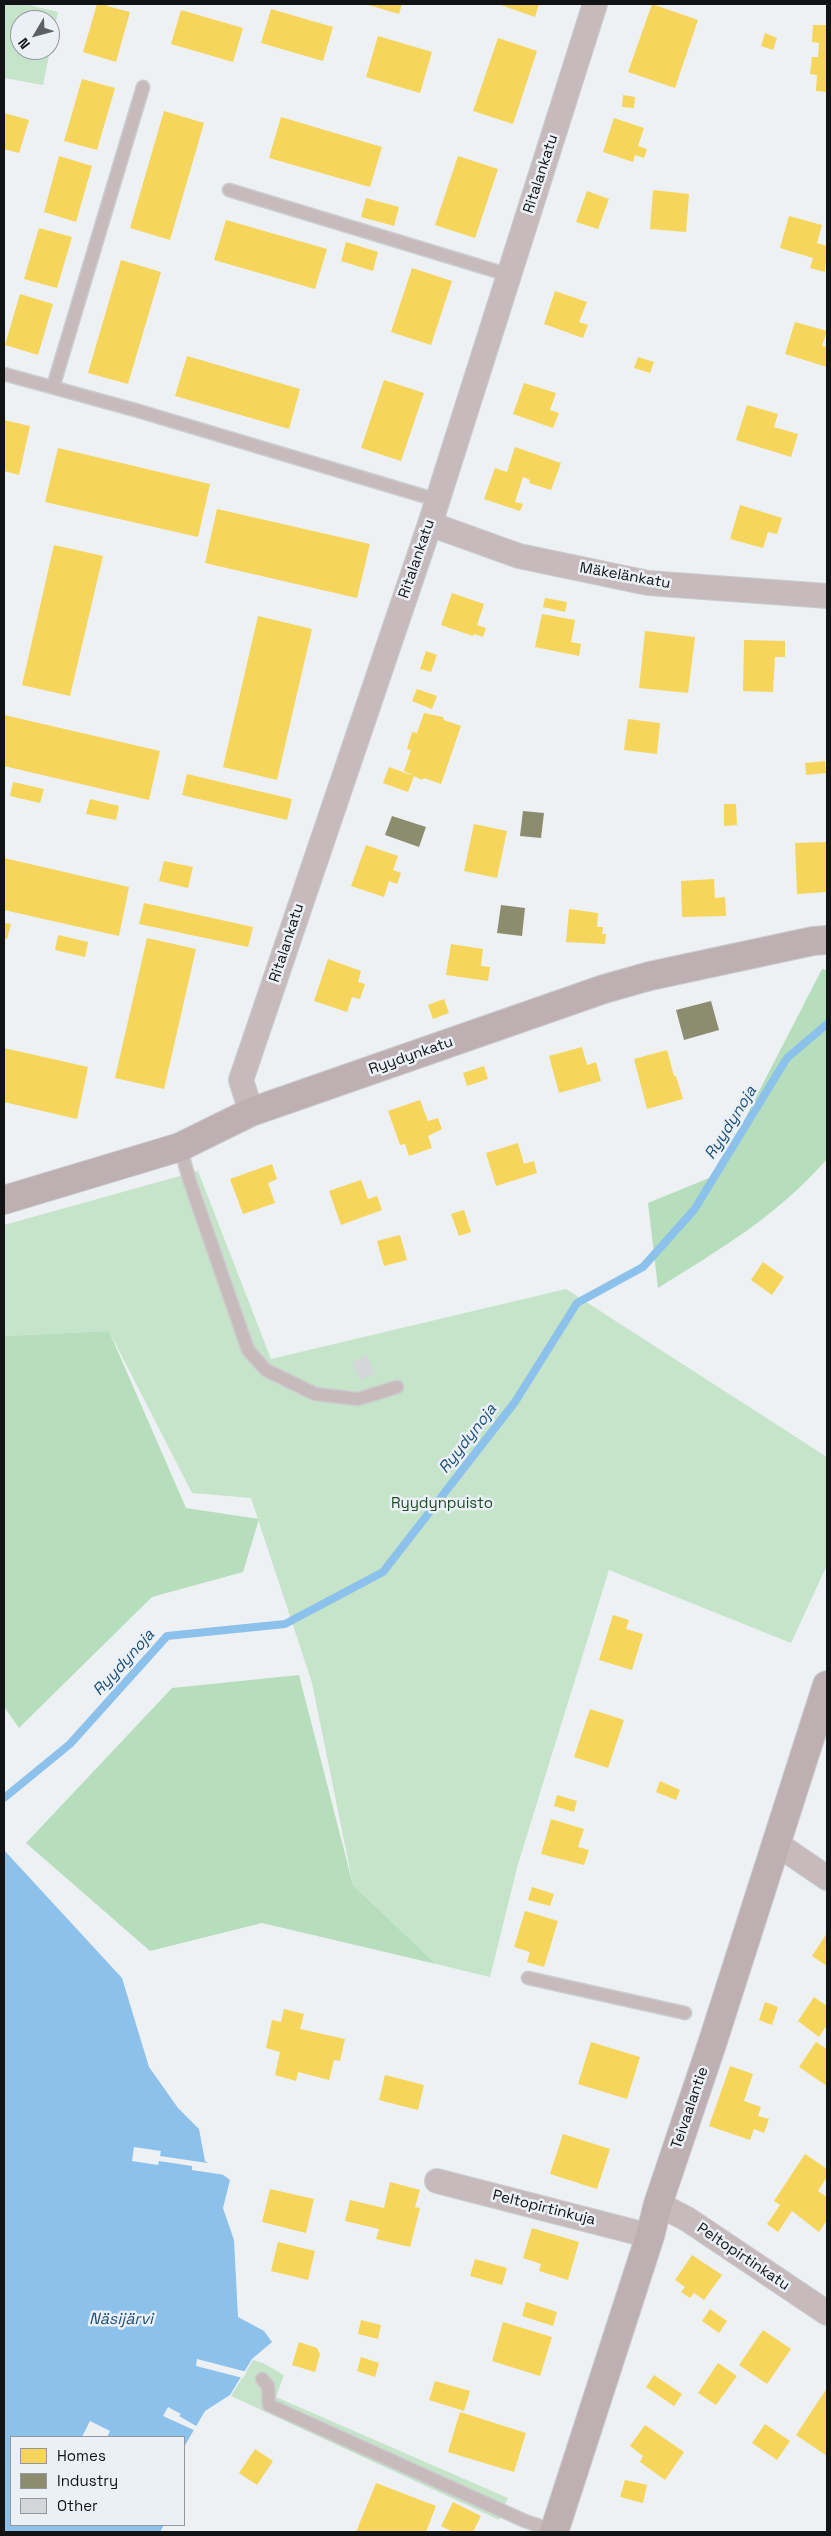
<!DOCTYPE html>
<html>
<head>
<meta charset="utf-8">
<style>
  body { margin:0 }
  #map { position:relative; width:831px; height:2536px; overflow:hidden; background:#eef1f4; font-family:"Space Grotesk",sans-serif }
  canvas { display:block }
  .frame { position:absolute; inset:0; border:5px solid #111315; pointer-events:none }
  .legend { position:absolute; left:10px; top:2436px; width:175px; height:90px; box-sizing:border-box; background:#ebf0f7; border:1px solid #94989d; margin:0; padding:6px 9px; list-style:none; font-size:15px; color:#111315 }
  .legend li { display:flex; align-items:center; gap:10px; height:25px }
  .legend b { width:25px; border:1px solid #94989d }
  .north { position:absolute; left:10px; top:10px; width:50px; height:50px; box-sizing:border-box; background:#ebf0f7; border:1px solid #94989d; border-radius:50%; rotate:233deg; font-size:14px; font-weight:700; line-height:20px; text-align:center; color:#111315 }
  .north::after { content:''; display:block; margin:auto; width:18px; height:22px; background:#5e6163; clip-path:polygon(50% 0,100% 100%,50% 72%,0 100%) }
</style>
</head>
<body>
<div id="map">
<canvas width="831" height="2536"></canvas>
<div class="frame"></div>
<ul class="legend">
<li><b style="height:14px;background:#f6d55c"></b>Homes</li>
<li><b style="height:14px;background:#8c8c6e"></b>Industry</li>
<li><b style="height:14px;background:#d4d7d9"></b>Other</li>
</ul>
<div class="north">N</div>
</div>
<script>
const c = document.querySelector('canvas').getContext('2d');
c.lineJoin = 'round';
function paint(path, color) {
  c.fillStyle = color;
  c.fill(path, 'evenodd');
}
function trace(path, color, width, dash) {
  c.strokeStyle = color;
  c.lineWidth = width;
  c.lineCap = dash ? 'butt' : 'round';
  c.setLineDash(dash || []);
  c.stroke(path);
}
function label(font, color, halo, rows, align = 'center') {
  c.font = font + ' "Space Grotesk",sans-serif';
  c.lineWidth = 5;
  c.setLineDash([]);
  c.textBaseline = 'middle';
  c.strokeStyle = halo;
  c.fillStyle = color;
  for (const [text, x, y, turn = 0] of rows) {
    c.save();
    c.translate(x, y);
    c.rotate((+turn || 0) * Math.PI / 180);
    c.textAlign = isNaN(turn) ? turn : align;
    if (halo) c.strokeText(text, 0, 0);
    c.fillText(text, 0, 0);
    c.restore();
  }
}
paint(new Path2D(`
  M 4,4 L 25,4 L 58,12 L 50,49 L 50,20 L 20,20 L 20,50 L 50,50 L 43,85 L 4,78 Z
  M 198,1171 L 271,1359 L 566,1289 L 827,1457 L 827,1565 L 791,1643 L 609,1570 L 518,1864 L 490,1977 L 436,1964 L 353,1885 L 312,1683 L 251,1498 L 192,1493 L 109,1331 L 4,1336 L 4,1225 Z
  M 253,2360 L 263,2363 L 284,2375 L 276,2397 L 508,2498 L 499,2520 L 231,2396 Z`), '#c5e4c9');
paint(new Path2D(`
  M 822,969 L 827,970 L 827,1159 C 777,1216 722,1248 658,1288 L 648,1203 L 709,1178 L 738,1132 Z
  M 109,1331 L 186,1508 L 259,1519 L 243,1572 L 152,1597 L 19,1728 L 4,1707 L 4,1336 Z
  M 299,1675 L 353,1885 L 436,1964 L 262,1923 L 150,1951 L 26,1843 L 172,1688 Z`), '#b6debc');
paint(new Path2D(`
  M 4,1850 L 122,1978 L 149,2067 L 178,2108 L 199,2129 L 205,2161 L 230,2180 L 223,2208 L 234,2240 L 238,2317 L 264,2331 L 272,2342 L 252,2359 L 230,2395 L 205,2411 L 184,2447 L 184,2437 L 11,2437 L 11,2525 L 164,2525 L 160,2532 L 4,2532 Z`), '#8cc1ec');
paint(new Path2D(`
  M 134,2147 L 161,2151 L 160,2156 L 214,2164 L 225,2175 L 192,2170 L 192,2166 L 159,2161 L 158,2165 L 132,2161 Z
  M 197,2359 L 247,2372 L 243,2378 L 196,2366 Z
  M 168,2407 L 181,2414 L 179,2416 L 198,2427 L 196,2431 L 163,2416 Z
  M 90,2421 L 110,2431 L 107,2437 L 82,2437 Z`), '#eef1f4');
paint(new Path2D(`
  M 97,4 L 107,4 L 107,6 L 130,12 L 116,62 L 83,52 Z
  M 365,4 L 402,4 L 399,14 Z
  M 498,4 L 539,4 L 535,17 Z
  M 652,4 L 698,20 L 675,88 L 628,72 Z
  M 271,9 L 333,27 L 323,61 L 261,43 Z
  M 181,10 L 243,28 L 233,62 L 171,44 Z
  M 813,25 L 827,25 L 827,92 L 816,91 L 817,75 L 810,74 L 812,57 L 818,57 L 819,43 L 812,42 Z
  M 765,33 L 777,38 L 773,50 L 761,46 Z
  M 378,36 L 432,52 L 420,93 L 366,77 Z
  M 498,38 L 537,51 L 513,124 L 473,111 Z
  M 82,79 L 115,88 L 97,150 L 64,141 Z
  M 623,95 L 635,97 L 634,108 L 622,107 Z
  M 164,111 L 204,123 L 170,240 L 130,228 Z
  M 4,113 L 29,120 L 19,153 L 4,149 Z
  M 281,117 L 382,147 L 370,187 L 269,158 Z
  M 614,118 L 644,128 L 638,146 L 647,149 L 644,158 L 635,155 L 633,162 L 603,152 Z
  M 59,156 L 92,166 L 76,222 L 44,212 Z
  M 458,156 L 498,169 L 475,238 L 435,225 Z
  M 653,190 L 689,194 L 686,232 L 650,229 Z
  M 587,191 L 609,199 L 598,229 L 576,222 Z
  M 366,198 L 399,207 L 394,226 L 361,217 Z
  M 789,216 L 822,225 L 817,243 L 827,246 L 825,272 L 810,268 L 813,258 L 780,248 Z
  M 226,220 L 327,249 L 315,289 L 214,260 Z
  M 39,228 L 72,237 L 57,288 L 24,279 Z
  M 346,242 L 378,252 L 373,271 L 341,261 Z
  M 121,260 L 161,272 L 128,384 L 88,373 Z
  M 412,268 L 452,281 L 431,345 L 391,332 Z
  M 555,291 L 587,302 L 579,322 L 588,325 L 583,338 L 544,324 Z
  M 20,294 L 53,304 L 38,355 L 5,345 Z
  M 795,322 L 827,331 L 822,346 L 827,347 L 827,367 L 785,354 Z
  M 187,356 L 300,389 L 289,429 L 175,396 Z
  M 638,357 L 654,362 L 650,373 L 634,368 Z
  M 384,380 L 424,393 L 401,461 L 361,448 Z
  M 524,383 L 556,393 L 550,410 L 559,413 L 553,428 L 513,414 Z
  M 747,405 L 778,414 L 774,427 L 798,434 L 791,457 L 736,440 Z
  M 4,420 L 30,426 L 19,475 L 4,471 Z
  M 515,447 L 561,463 L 551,490 L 529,483 L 530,480 L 523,477 L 515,502 L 523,504 L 520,511 L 484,499 L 495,468 L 507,472 Z
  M 58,448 L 210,484 L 198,537 L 45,502 Z
  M 740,505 L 782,518 L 777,534 L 768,532 L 763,548 L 730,539 Z
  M 217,509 L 370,544 L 357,598 L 205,563 Z
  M 54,545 L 103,556 L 70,696 L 22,685 Z
  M 452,593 L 484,604 L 477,625 L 486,628 L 483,637 L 474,634 L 473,636 L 441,625 Z
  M 545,598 L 567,602 L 565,612 L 543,607 Z
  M 542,614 L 575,620 L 571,642 L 581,644 L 579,656 L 535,647 Z
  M 258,616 L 312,629 L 277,780 L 223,767 Z
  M 645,631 L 695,637 L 688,693 L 639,688 Z
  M 744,640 L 785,641 L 785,657 L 775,657 L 773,692 L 743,691 Z
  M 426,651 L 437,655 L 431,672 L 420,669 Z
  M 417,689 L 437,696 L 432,709 L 412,701 Z
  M 424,713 L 443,717 L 444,720 L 461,726 L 441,784 L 424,778 L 422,780 L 404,771 L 411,750 L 407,749 L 412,732 L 417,733 Z
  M 4,715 L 160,751 L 149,800 L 4,766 Z
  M 628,719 L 660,723 L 657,754 L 624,750 Z
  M 825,761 L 826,773 L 806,775 L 805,763 Z
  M 389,767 L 414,776 L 408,792 L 383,783 Z
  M 187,774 L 292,799 L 287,820 L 182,795 Z
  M 13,782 L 44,789 L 40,803 L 10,796 Z
  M 90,799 L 119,806 L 116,820 L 86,814 Z
  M 724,804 L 736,804 L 737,825 L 724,826 Z
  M 474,824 L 507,831 L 497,878 L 464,871 Z
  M 827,842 L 827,892 L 797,894 L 795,843 Z
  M 366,845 L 398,856 L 393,870 L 401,873 L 397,884 L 389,881 L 384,897 L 351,886 Z
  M 4,858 L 129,887 L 119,936 L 4,910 Z
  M 164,861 L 193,867 L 188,888 L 159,881 Z
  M 714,879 L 715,898 L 725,897 L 726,916 L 682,917 L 681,881 Z
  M 144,903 L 253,927 L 248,947 L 139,924 Z
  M 569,909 L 598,913 L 597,927 L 603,927 L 602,934 L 606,934 L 605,944 L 566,942 Z
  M 4,923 L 11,924 L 7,939 L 4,938 Z
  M 58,935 L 88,942 L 85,957 L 55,950 Z
  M 147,938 L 196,949 L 164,1089 L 115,1078 Z
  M 451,944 L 483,949 L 481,966 L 490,967 L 488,981 L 446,975 Z
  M 328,959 L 361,971 L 358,982 L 365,984 L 360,999 L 352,997 L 347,1012 L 314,1001 Z
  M 444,999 L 449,1013 L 433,1019 L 428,1005 Z
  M 582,1047 L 587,1065 L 596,1062 L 601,1081 L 559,1093 L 549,1056 Z
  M 4,1048 L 88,1067 L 77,1119 L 4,1102 Z
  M 667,1050 L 674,1076 L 676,1076 L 683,1099 L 647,1109 L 634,1059 Z
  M 484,1066 L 488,1079 L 467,1086 L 463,1073 Z
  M 420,1100 L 428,1121 L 438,1118 L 442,1129 L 428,1136 L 432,1148 L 409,1156 L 405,1144 L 400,1145 L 388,1111 Z
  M 518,1143 L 524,1164 L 534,1161 L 537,1173 L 496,1186 L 486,1153 Z
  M 272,1164 L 277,1179 L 268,1183 L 275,1203 L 243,1214 L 230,1179 Z
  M 361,1180 L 368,1199 L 377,1196 L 382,1210 L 341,1225 L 329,1191 Z
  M 464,1210 L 471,1232 L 459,1236 L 451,1214 Z
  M 400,1235 L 407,1260 L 384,1266 L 377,1241 Z
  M 763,1262 L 784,1277 L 772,1295 L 751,1280 Z
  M 613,1615 L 629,1620 L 626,1629 L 643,1634 L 632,1670 L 599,1660 Z
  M 590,1709 L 624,1720 L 608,1768 L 574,1757 Z
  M 660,1781 L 680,1790 L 676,1800 L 656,1792 Z
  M 557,1795 L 577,1801 L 574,1812 L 554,1806 Z
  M 551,1819 L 584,1829 L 578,1847 L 589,1850 L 584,1865 L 541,1854 Z
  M 532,1887 L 554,1894 L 550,1906 L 528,1900 Z
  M 525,1911 L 558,1921 L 544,1967 L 527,1962 L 530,1952 L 514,1947 Z
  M 827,1933 L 827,1966 L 812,1956 Z
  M 814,1997 L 827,2006 L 827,2025 L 819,2037 L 798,2021 Z
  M 765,2002 L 778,2007 L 772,2025 L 759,2020 Z
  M 284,2009 L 304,2014 L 300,2029 L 345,2039 L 340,2061 L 334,2060 L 329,2080 L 298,2072 L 296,2081 L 275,2075 L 280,2052 L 266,2048 L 272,2020 L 281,2022 Z
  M 591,2042 L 640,2057 L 627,2099 L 578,2084 Z
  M 816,2042 L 827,2049 L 827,2086 L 799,2067 Z
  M 730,2066 L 753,2074 L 744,2101 L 761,2107 L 758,2116 L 769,2119 L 764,2133 L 754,2129 L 750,2140 L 709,2126 Z
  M 385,2075 L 424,2085 L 418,2110 L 379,2100 Z
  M 563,2134 L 610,2149 L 597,2189 L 550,2174 Z
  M 805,2154 L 827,2169 L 827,2177 L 818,2191 L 827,2197 L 827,2220 L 819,2232 L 792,2211 L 778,2232 L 767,2224 L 780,2205 L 774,2201 Z
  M 390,2182 L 420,2190 L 415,2207 L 420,2208 L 410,2247 L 376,2239 L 379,2229 L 345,2221 L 350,2200 L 384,2208 Z
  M 270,2189 L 314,2199 L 306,2233 L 262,2222 Z
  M 532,2228 L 579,2242 L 568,2280 L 539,2271 L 541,2264 L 523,2258 Z
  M 278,2242 L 315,2251 L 308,2280 L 271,2271 Z
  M 692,2255 L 722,2275 L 704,2300 L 694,2293 L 690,2298 L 681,2292 L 685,2287 L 675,2280 Z
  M 475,2259 L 507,2268 L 502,2285 L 470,2276 Z
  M 526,2302 L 557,2312 L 553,2326 L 522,2316 Z
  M 710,2309 L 727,2321 L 719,2333 L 702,2321 Z
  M 361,2320 L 381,2325 L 378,2339 L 358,2334 Z
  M 503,2322 L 552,2337 L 540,2376 L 492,2361 Z
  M 763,2330 L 791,2349 L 767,2384 L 739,2365 Z
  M 299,2342 L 317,2348 L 320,2354 L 315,2372 L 292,2365 Z
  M 361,2357 L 379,2363 L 375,2377 L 357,2371 Z
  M 718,2363 L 737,2376 L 716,2405 L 698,2393 Z
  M 654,2375 L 682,2394 L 674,2406 L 646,2387 Z
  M 435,2381 L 470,2391 L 464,2411 L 429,2400 Z
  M 827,2388 L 827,2456 L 796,2435 Z
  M 460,2412 L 526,2433 L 514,2472 L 448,2452 Z
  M 765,2424 L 790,2441 L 777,2460 L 752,2443 Z
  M 645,2425 L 684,2452 L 665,2480 L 640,2462 L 643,2456 L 630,2446 Z
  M 255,2449 L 273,2461 L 257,2485 L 239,2473 Z
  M 625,2480 L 647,2485 L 643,2503 L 620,2497 Z
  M 376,2483 L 436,2506 L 426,2532 L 356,2532 Z
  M 453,2502 L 481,2516 L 473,2532 L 453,2532 L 441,2526 Z`), '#f6d55c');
paint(new Path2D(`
  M 523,811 L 544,813 L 541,838 L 520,836 Z
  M 392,816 L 426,827 L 419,847 L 385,835 Z
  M 501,905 L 525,908 L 522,936 L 497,933 Z
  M 711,1001 L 719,1030 L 684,1040 L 676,1010 Z`), '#8c8c6e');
trace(new Path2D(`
  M 4,1798 L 70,1744 L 167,1636 L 285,1624 L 383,1572 L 515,1402 L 577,1303 L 643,1267 L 694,1210 L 787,1058 L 827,1024`), '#8cc1ec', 8);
paint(new Path2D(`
  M 367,1355 L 375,1374 L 360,1380 L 352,1362 Z`), '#d4d7d9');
const lane = new Path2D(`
  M 229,190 L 509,275
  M 4,374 L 135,410 L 437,500
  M 53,387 L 143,87
  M 180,1147 L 190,1182 L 248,1350 L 266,1370 L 315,1394 L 358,1399 L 397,1387
  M 528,1978 L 685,2013
  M 262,2379 L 268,2386 L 269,2405 L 525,2521 L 555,2531`);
const street = new Path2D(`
  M 430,524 L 519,556 L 648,583 L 827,596
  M 251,1112 L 241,1080 L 430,524 L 595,4
  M 777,1844 L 827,1878
  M 437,2181 L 650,2236
  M 658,2204 L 687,2219 L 827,2313`);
const secondary = new Path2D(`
  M 4,1200 L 180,1147 L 251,1112 L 604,989 L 650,976 L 813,941 L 827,940
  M 554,2532 L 650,2236 L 658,2204 L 712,2044 L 827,1685`);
trace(lane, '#cbcdcf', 15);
trace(street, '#cbcdcf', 26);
trace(secondary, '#cbcdcf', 30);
trace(lane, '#c7babc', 12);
trace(street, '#c7babc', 24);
trace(secondary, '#beb0b2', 28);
label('15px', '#111315', '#ebf0f7', [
  ["Ritalankatu",541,174,-72],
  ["Ritalankatu",417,559,-71],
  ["Mäkelänkatu",625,576,10],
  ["Ritalankatu",287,943,-72],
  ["Ryydynkatu",411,1056,-19],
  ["Teivaalantie",690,2108,-71],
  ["Peltopirtinkuja",544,2208,14],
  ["Peltopirtinkatu",743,2257,34]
]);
label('15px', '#1c4d23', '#ebf0f7', [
  ["Ryydynpuisto",442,1504]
]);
label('italic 16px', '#1c527a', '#ebf0f7', [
  ["Ryydynoja",731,1123,-58],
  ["Ryydynoja",468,1439,-52],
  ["Ryydynoja",124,1663,-48],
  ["Näsijärvi",121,2320]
]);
</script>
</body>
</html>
